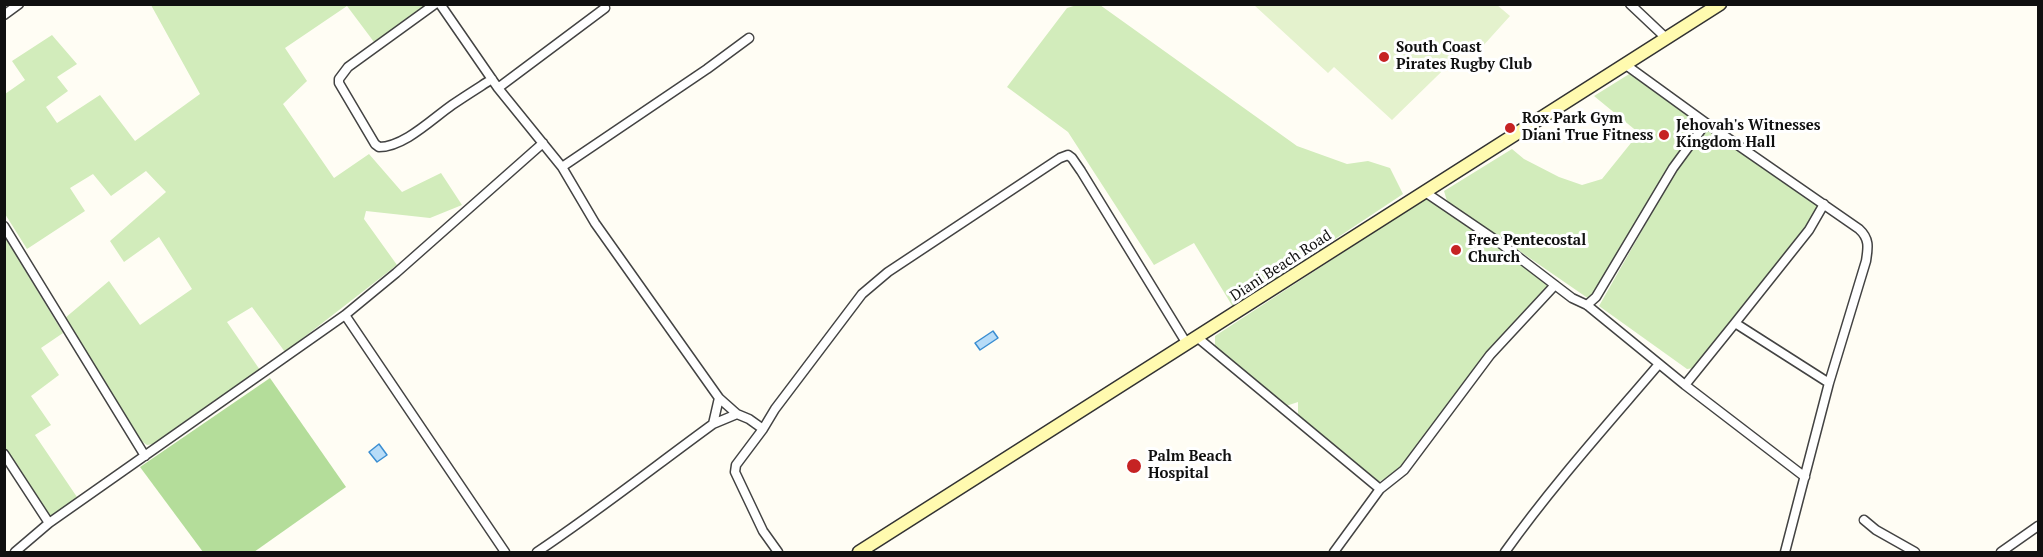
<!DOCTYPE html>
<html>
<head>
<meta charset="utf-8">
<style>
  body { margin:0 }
  #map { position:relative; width:2043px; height:557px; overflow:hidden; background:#fffdf4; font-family:"PT Serif",serif }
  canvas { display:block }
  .frame { position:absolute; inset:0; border:6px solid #101010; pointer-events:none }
</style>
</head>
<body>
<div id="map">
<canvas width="2043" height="557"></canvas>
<div class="frame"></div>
</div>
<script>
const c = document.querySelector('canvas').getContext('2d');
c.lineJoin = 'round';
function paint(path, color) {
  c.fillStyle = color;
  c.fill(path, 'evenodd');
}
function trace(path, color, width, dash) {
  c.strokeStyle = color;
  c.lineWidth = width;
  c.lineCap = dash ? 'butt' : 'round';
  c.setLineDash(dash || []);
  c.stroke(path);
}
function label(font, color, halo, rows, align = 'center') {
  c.font = font + ' "PT Serif",serif';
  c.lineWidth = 6;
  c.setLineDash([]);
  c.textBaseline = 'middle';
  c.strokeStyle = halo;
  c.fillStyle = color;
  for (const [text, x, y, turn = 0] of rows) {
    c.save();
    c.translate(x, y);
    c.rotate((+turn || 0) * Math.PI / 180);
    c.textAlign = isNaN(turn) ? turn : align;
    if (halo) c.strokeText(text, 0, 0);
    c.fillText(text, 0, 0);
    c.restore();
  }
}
paint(new Path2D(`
  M 151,5 L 426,5 L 374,42 L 347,6 L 285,48 L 307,81 L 283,104 L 334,178 L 369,154 L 402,192 L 441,173 L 462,205 L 430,218 L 366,211 L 364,219 L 397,265 L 285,352 L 252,307 L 227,322 L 260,370 L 159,443 L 147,445 L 137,438 L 65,318 L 109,281 L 140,325 L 192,289 L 159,237 L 124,262 L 110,241 L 166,192 L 146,171 L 111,196 L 93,174 L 70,188 L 85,211 L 27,249 L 5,214 L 5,94 L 25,80 L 12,61 L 52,35 L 77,64 L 57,77 L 68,91 L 46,107 L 57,123 L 100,95 L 135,141 L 200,94 Z
  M 1077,5 L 1100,5 L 1297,146 L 1347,164 L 1368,161 L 1390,168 L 1403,194 L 1233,307 L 1194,243 L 1154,265 L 1068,132 L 1007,87 L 1067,8 Z
  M 1634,71 L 1699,124 L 1673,161 L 1589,299 L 1447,201 L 1444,191 L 1512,149 L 1524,159 L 1559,177 L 1582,185 L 1602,179 L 1639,133 L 1594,96 Z
  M 1707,127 L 1819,206 C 1786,265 1735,314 1694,368 L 1687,369 L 1599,306 L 1677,169 Z
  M 1428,197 L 1550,285 L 1401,471 L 1378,482 L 1298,415 L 1298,402 L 1286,406 L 1215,348 L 1215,336 Z
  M 5,237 L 63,333 L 41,348 L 59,375 L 31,396 L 51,425 L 35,435 L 79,500 L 51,518 L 5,449 Z`), '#d2ecbb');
paint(new Path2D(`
  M 270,378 L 346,487 L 254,552 L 203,552 L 140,467 Z`), '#b4dd9a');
paint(new Path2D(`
  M 1496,4 L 1510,16 L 1482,47 L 1474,40 L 1392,120 L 1334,67 L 1328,73 L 1254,5 Z`), '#e4f2cd');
const water = new Path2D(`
  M 993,331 L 998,338 L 980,350 L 975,343 Z
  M 379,444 L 387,455 L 377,462 L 369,452 Z`);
paint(water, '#b7dcf8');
trace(water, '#3b8ed2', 1.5);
const minor = new Path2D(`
  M 435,4 L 348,67 L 339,79 L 339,83 L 375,144 L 379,147 C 404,147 432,119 452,105 C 465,96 478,88 492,79
  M 440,4 L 498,88 L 562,167
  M 1630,4 L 1666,38
  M 4,15 L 19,4
  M 1626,65 L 1706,123 L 1859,229 C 1870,239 1868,248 1866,261 L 1829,383 L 1785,552
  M 498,88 L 605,8
  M 1425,192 L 1500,243 L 1572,298 L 1587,305 L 1685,385 L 1735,323 L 1829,383
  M 4,226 L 145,456
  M 1587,305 L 1596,297 L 1673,168 L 1706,123
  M 345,315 L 505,552
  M 1735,323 L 1809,230 L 1824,204
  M 1198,338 L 1380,489 L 1404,470 L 1490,355 L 1555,285
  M 1685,385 L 1805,477
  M 719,398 L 737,414 L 749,419 L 763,429 L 775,409 L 862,294 L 888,272 L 1060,158 L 1068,155 L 1072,158 L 1081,171 L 1187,344
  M 713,424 L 737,414
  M 763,429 L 736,465 L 735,472 L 763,531 L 778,552
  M 4,454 L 49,523
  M 1864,520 L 1876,530 L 1915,552
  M 15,552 L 49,523 L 345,315 L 396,273 L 543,143
  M 537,552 C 597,512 654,467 713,424 L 719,398 L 595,223 L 562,167 L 707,69 L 749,38
  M 1334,552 L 1380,489
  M 1505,552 C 1552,486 1607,425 1659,364
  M 2001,552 L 2038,526`);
const secondary = new Path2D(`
  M 859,552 L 1720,4`);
trace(minor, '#434343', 11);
trace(secondary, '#323232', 15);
trace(minor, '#fff', 8);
trace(secondary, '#fffaaf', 12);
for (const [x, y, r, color] of [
  [1384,57,6,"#c62323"],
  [1510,128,6,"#c62323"],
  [1664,135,6,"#c62323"],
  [1456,250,6,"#c62323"],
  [1134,466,8,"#c62323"]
]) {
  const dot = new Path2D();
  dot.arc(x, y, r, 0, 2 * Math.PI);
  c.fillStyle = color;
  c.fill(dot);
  trace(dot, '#fff', 2);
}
label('bold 15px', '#101010', '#fff', [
  ["South Coast",1396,48],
  ["Pirates Rugby Club",1396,65],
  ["Rox Park Gym",1522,119],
  ["Diani True Fitness",1522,136],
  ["Jehovah's Witnesses",1676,126],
  ["Kingdom Hall",1676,143],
  ["Free Pentecostal",1468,241],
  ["Church",1468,258],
  ["Palm Beach",1148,457],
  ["Hospital",1148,474]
], 'left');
label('15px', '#101010', '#fff', [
  ["Diani Beach Road",1281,266,-33]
]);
</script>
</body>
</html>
